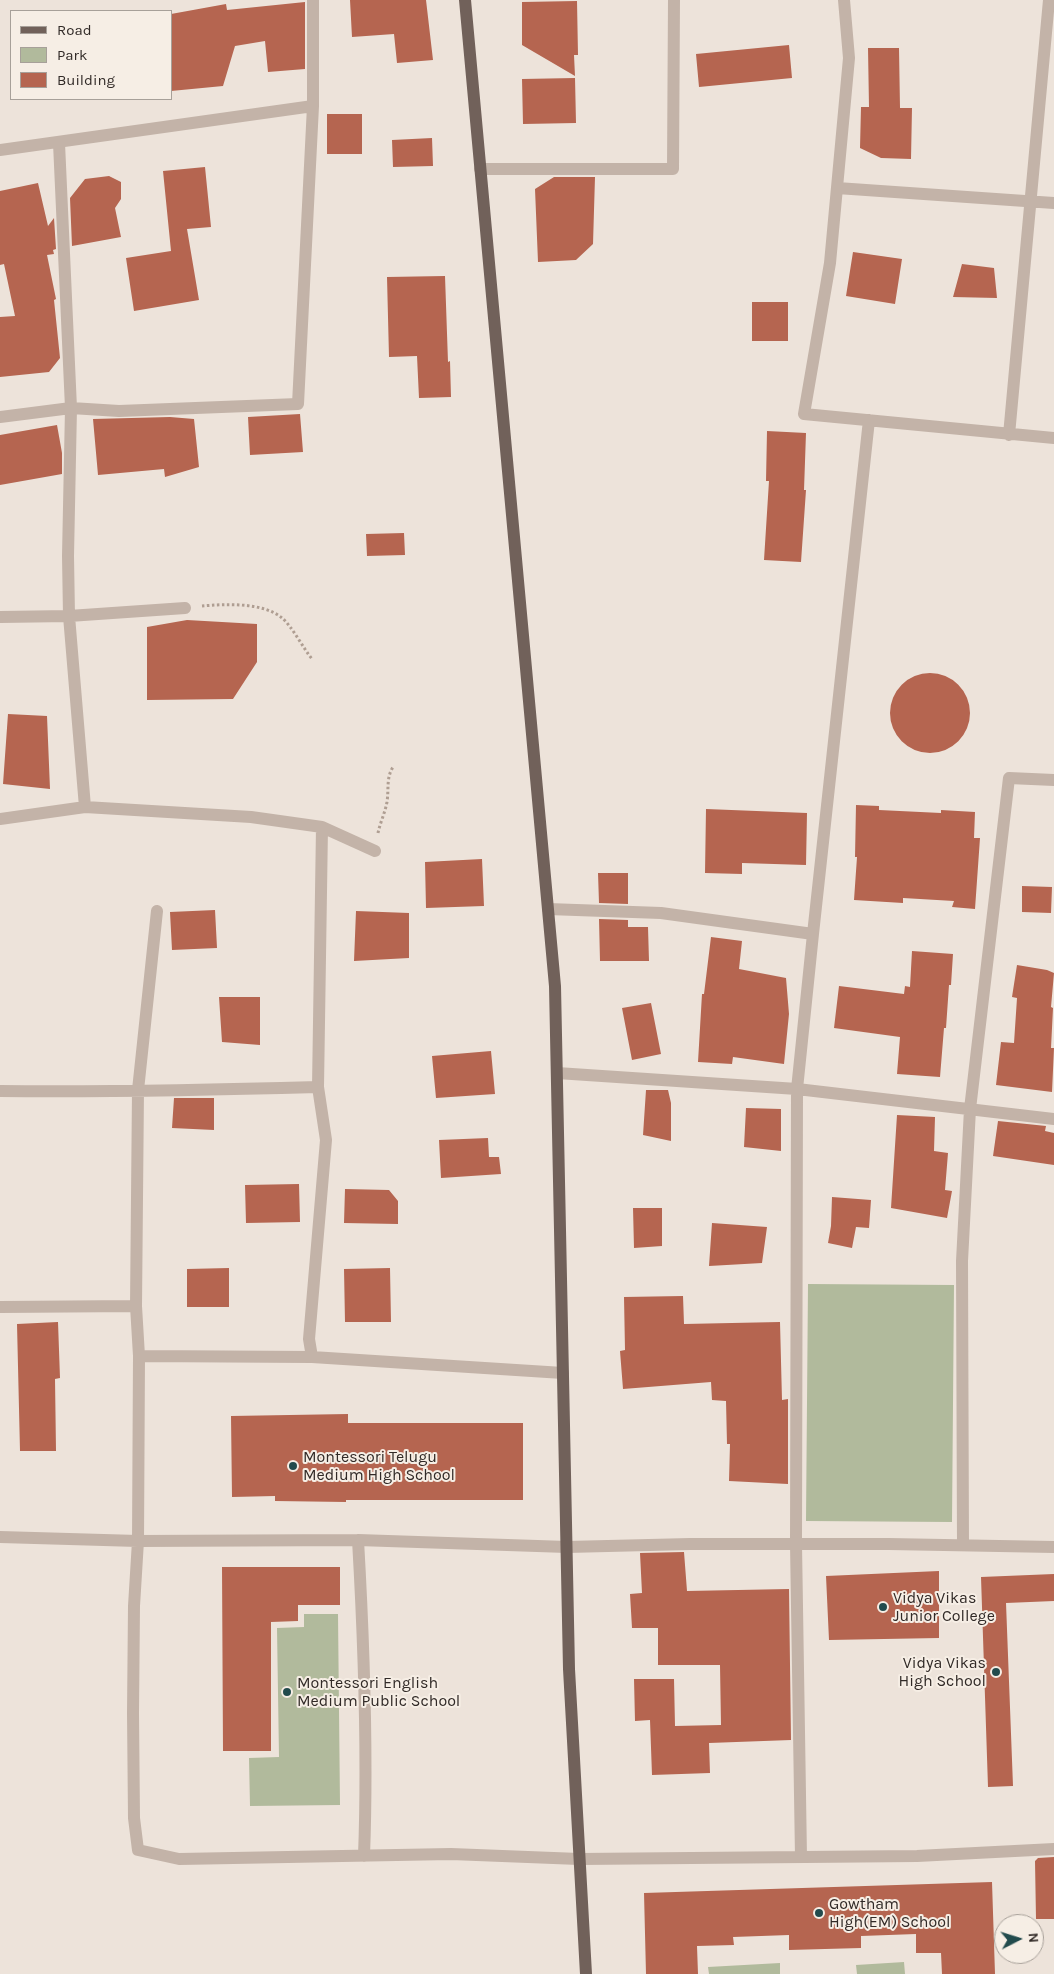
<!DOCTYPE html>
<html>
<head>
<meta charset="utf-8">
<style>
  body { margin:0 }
  #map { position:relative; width:1054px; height:1974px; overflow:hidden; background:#ede3da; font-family:Karla,sans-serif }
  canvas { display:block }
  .legend { position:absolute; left:10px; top:10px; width:162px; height:90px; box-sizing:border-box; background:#f6eee5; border:1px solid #a7a099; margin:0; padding:6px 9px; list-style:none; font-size:15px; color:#312a27 }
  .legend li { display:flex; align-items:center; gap:10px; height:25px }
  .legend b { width:25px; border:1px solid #a7a099 }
  .north { position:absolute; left:994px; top:1914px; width:50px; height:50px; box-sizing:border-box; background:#f6eee5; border:1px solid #a7a099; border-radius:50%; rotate:85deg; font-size:14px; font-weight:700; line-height:20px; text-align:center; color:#312a27 }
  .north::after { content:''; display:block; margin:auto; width:18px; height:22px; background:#224b4d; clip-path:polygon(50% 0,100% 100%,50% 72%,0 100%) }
</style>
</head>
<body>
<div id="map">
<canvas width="1054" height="1974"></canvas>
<ul class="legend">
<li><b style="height:6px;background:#71615a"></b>Road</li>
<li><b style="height:14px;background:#b1ba9c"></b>Park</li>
<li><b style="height:14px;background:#b56550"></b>Building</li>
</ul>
<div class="north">N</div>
</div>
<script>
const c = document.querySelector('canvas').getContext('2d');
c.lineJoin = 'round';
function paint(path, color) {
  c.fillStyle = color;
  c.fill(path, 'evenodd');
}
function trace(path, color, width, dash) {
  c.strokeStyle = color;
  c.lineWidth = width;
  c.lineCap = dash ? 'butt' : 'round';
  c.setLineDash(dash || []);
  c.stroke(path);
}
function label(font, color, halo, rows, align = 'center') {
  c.font = font + ' Karla,sans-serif';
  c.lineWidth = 4;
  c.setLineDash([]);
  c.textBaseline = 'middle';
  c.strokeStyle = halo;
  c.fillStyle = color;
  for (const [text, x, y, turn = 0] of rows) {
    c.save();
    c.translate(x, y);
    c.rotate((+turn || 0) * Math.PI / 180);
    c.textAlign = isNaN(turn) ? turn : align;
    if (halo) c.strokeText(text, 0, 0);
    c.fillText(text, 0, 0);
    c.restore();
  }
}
paint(new Path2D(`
  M 808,1284 L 954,1285 L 952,1522 L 806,1521 Z
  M 304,1614 L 338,1614 L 340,1805 L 250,1806 L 249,1758 L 279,1757 L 277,1628 L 304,1627 Z
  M 904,1962 L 905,1974 L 857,1974 L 856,1965 Z
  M 780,1963 L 780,1974 L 709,1974 L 708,1967 Z`), '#b1ba9c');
paint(new Path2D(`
  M 350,0 L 426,0 L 433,60 L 397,63 L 394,34 L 352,37 Z
  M 577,1 L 578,55 L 574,55 L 575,76 L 522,45 L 522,2 Z
  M 305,2 L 305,69 L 268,72 L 265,41 L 235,46 L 223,86 L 171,91 L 171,14 L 226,4 L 227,10 Z
  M 789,45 L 792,78 L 699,87 L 696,54 Z
  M 868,48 L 899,48 L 900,108 L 912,108 L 911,159 L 881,158 L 860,148 L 861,107 L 869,107 Z
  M 575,78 L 576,123 L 523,124 L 522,79 Z
  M 327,114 L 362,114 L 362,154 L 327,154 Z
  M 432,138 L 433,166 L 393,167 L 392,140 Z
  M 205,167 L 211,227 L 187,229 L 199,300 L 134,311 L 126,258 L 171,251 L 163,171 Z
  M 109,176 L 121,182 L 121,199 L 115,208 L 121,237 L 72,246 L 70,198 L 85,179 Z
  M 554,177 L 595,177 L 593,244 L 576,260 L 538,262 L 535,189 Z
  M 38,183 L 48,226 L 54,218 L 56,249 L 53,250 L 54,254 L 47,255 L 56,299 L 54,300 L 60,358 L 49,372 L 0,377 L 0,317 L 15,316 L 4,264 L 0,265 L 0,191 Z
  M 853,252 L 902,259 L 895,304 L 846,296 Z
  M 962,264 L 994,268 L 997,298 L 953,297 Z
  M 445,276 L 448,362 L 450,361 L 451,397 L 419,398 L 417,356 L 389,357 L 387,277 Z
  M 752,302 L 788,302 L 788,341 L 752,341 Z
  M 300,414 L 303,452 L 250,455 L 248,417 Z
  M 170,417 L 194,419 L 199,467 L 165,477 L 164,469 L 98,475 L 93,419 Z
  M 57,425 L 62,453 L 62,474 L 0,485 L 0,435 Z
  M 767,431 L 806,433 L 804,490 L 806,490 L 801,562 L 764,560 L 769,481 L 766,481 Z
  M 404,533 L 405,555 L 367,556 L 366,534 Z
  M 187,620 L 257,624 L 257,662 L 233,699 L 147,700 L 147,627 Z
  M890 713a40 40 0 1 1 80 0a40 40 0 1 1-80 0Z
  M 8,714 L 47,716 L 50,789 L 3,784 Z
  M 856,805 L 879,806 L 879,810 L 941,813 L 941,810 L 975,812 L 974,838 L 980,838 L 975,909 L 952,907 L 954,901 L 903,898 L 903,903 L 854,900 L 857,857 L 855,857 Z
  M 706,809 L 807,813 L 806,865 L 742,863 L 742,874 L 705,873 Z
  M 482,859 L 484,906 L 426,908 L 425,862 Z
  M 598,873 L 628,873 L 628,904 L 599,903 Z
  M 1022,886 L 1052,887 L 1051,913 L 1022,912 Z
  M 215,910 L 217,948 L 172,950 L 170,912 Z
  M 356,911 L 409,913 L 409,958 L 354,961 Z
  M 599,919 L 628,920 L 628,927 L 648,927 L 649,961 L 600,961 Z
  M 711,937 L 742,941 L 739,969 L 786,978 L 789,1014 L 784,1064 L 733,1057 L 732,1064 L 698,1062 L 702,994 L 704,994 Z
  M 912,951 L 953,954 L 951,985 L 949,985 L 946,1028 L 944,1028 L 940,1077 L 897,1074 L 900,1037 L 834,1028 L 839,986 L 904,994 L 905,986 L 910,987 Z
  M 1017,965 L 1047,970 L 1054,973 L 1051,1007 L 1053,1008 L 1051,1048 L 1054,1048 L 1052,1092 L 996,1085 L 1001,1042 L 1014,1043 L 1017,998 L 1012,997 Z
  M 219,997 L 260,997 L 260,1045 L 222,1042 Z
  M 651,1003 L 661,1054 L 632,1060 L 622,1008 Z
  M 491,1051 L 495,1094 L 436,1098 L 432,1056 Z
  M 646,1090 L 668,1090 L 671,1103 L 671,1141 L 643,1135 Z
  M 174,1098 L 214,1098 L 214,1130 L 172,1128 Z
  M 746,1108 L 781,1109 L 781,1151 L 744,1147 Z
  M 897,1115 L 935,1117 L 934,1151 L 948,1153 L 945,1190 L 952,1191 L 947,1218 L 891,1208 Z
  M 998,1121 L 1046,1126 L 1045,1131 L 1054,1133 L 1054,1165 L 993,1156 Z
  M 488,1138 L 489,1157 L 499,1157 L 501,1174 L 441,1178 L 439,1140 Z
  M 299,1184 L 300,1222 L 246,1223 L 245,1185 Z
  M 345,1189 L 389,1190 L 398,1201 L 398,1224 L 344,1223 Z
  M 832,1197 L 871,1200 L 869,1228 L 856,1227 L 852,1248 L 828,1243 L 831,1226 Z
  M 633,1208 L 662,1208 L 662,1246 L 634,1248 Z
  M 712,1223 L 767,1227 L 762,1263 L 709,1266 Z
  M 229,1268 L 229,1307 L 187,1307 L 187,1269 Z
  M 390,1268 L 391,1322 L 345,1322 L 344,1269 Z
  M 683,1296 L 684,1324 L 780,1322 L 782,1400 L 788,1399 L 788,1484 L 729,1481 L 730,1444 L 727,1444 L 726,1401 L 712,1400 L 711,1382 L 623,1389 L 620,1351 L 625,1350 L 624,1297 Z
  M 58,1322 L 60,1378 L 55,1379 L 56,1451 L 20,1451 L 17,1324 Z
  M 348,1414 L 348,1423 L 523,1423 L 523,1500 L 346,1500 L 346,1502 L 275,1501 L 275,1496 L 232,1497 L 231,1416 Z
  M 684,1552 L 687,1591 L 789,1589 L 791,1740 L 709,1743 L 710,1773 L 652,1775 L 650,1720 L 635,1721 L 634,1679 L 674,1679 L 675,1726 L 721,1725 L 720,1665 L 658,1665 L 658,1628 L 632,1628 L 630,1594 L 642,1593 L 640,1553 Z
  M 222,1567 L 340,1567 L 340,1605 L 298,1605 L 298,1621 L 271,1622 L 271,1751 L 223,1751 Z
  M 939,1571 L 939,1638 L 829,1640 L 826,1576 Z
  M 1054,1574 L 1054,1601 L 1006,1603 L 1013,1786 L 988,1787 L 981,1577 Z
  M 1054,1857 L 1054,1919 L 1036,1919 L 1035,1861 L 1038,1858 Z
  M 992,1882 L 995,1974 L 942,1974 L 941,1953 L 916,1953 L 916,1934 L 861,1936 L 861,1948 L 789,1950 L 789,1935 L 733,1937 L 734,1945 L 697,1946 L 698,1974 L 646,1974 L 644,1893 Z`), '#b56550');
trace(new Path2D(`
  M 202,606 C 225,604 263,602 282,618 C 292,626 303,648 312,659
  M 378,833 C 380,823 385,813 387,802 C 389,789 386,778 393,767`), '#af9e92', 3, [2.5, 2.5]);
trace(new Path2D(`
  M 844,0 L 849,58 L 830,263 L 804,414 L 1054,438
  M 59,143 L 71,408 L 68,556 L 69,616 L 85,807
  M 0,150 L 313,106
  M 480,169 L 673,169 L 674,0
  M 837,188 L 1054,203
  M 0,417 L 71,408 L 119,411 L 298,404 L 313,106 L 313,0
  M 1009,435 L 1049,0
  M 0,617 L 69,616 L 185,608
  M 0,819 L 85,807 L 251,817 L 322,827 L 375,851
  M 548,909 L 661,913 L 813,934
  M 157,911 L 138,1090 L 136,1306 L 139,1356 L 138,1541 L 134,1606 L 133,1713 L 134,1818 L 138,1850 L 179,1859 L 451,1854 L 579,1859 L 917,1856 L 1054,1849
  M 557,1073 L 797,1089 L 1054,1119
  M 0,1091 C 106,1092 212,1090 318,1087
  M 0,1307 L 136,1306
  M 139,1356 L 312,1357 L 563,1373
  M 312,1357 L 309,1339 L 326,1140 L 318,1087 L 322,827
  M 0,1537 L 138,1541 L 358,1540 L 567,1547 L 690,1544 L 889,1544 L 1054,1547
  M 358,1540 C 364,1645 368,1751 364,1856
  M 963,1545 L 962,1261 L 970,1109 L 1009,778 L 1054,780
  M 801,1857 L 796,1544 L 797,1089 L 813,934 L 869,420`), '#c3b3a8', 12);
trace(new Path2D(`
  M 465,0 L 555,986 L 569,1669 L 586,1974`), '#71615a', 12);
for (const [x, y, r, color] of [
  [293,1466,5,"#224b4d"],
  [883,1607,5,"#224b4d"],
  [996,1672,5,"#224b4d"],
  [287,1692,5,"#224b4d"],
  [819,1913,5,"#224b4d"]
]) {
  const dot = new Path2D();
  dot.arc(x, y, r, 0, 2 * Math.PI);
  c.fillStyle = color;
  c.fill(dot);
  trace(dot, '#f6eee5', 2);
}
label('16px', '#312a27', '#f6eee5', [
  ["Montessori Telugu",303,1457],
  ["Medium High School",303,1475],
  ["Vidya Vikas",893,1598],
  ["Junior College",893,1616],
  ["Vidya Vikas",986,1663,"right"],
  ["High School",986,1681,"right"],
  ["Montessori English",297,1683],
  ["Medium Public School",297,1701],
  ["Gowtham",829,1904],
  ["High(EM) School",829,1922]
], 'left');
</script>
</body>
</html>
